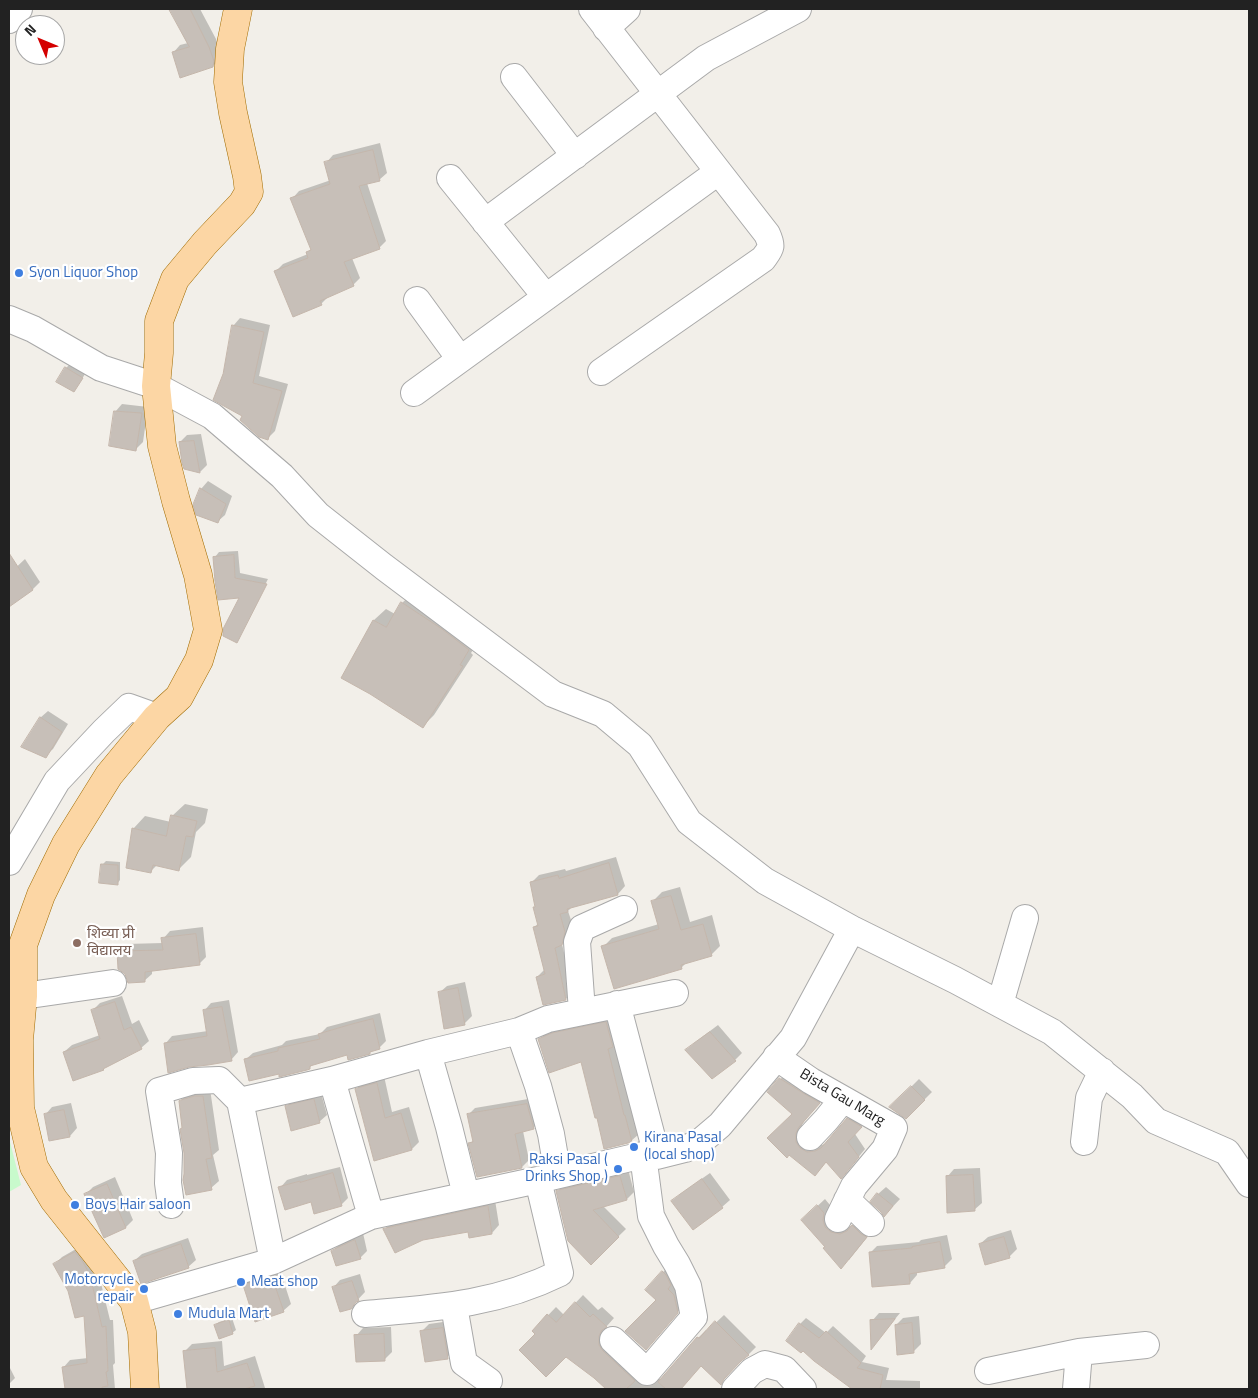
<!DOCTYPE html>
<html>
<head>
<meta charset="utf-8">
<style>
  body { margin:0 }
  #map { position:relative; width:1258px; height:1398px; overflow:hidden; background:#f2efe9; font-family:"Titillium Web",sans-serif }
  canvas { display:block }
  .frame { position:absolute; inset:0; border:10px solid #222; pointer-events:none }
  .north { position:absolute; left:15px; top:15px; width:50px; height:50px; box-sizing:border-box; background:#fff; border:1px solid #a7a7a7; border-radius:50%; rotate:315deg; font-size:14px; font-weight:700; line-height:20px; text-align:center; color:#222 }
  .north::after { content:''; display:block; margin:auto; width:18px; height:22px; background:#d40000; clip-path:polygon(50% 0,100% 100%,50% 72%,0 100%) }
</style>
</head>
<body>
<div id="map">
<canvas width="1258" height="1398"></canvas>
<div class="frame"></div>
<div class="north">N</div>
</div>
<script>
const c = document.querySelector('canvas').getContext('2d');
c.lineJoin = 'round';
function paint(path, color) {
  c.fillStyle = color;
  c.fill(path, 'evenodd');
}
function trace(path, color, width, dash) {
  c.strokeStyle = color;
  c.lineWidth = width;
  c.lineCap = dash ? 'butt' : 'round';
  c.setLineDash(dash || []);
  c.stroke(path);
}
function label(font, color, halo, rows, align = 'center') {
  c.font = font + ' "Titillium Web","Noto Sans Devanagari",sans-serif';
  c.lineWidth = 4.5;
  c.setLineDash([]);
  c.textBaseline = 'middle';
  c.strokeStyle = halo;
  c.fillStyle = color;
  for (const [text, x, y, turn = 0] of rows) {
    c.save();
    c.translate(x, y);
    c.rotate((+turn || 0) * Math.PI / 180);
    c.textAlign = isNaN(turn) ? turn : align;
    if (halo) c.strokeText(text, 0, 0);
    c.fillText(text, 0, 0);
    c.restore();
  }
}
paint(new Path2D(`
  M 9,1138 L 21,1185 L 9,1192 Z`), '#c8facc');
paint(new Path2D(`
  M 173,9 L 200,9 L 216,39 L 220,53 L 220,59 L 213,66 L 173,53 L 180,45 L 188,43 L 171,10 Z
  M 380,143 L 387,173 L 379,180 L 367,183 L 386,241 L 379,248 L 352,258 L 360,278 L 353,285 L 329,296 L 321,304 L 276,271 L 283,264 L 308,254 L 307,253 L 312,248 L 292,199 L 299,191 L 331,180 L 326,163 L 333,155 Z
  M 240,318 L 270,325 L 259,376 L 288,384 L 275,431 L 268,438 L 243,415 L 224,375 L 233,326 Z
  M 69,365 L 85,374 L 77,387 L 66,368 Z
  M 122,404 L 148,407 L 143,442 L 135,450 L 115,412 Z
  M 201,434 L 207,465 L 200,472 L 180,442 L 187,435 Z
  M 208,481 L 232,496 L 225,515 L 217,522 L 201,489 Z
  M 238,551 L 240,573 L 268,579 L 238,638 L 240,638 L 236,642 L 241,596 L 215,557 L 219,552 Z
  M 25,559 L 40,582 L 33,589 L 13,603 L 9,595 L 9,574 Z
  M 414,592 L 480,638 L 471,653 L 473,655 L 434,715 L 423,726 L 370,693 L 343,678 L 374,620 L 386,609 L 395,614 L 402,603 Z
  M 48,711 L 68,724 L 53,749 L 45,756 L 40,718 Z
  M 185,804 L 208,809 L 205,823 L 196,832 L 191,857 L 178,870 L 157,865 L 151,871 L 133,829 L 145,816 L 171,822 L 172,816 Z
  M 616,857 L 625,886 L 618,894 L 572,907 L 568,911 L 572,923 L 569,937 L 562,944 L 573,992 L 566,999 L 537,977 L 544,970 L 534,927 L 539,923 L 532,882 L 539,875 L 565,869 L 566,871 Z
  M 106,861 L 120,862 L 120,880 L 117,884 L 102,865 Z
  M 680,887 L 690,922 L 712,915 L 720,946 L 711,955 L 687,962 L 681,968 L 603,947 L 612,938 L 659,924 L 652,902 L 662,892 Z
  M 203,927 L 206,957 L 199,964 L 152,970 L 152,974 L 144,981 L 118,952 L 126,944 L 163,943 L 163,939 L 170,931 Z
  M 465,982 L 472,1016 L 464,1024 L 439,993 L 447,986 Z
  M 122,996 L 132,1024 L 139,1020 L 149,1041 L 141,1048 L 106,1066 L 103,1069 L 64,1052 L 72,1045 L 100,1035 L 92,1011 L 100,1003 Z
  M 229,1000 L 238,1052 L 231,1060 L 165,1044 L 172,1036 L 208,1031 L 204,1011 L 211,1003 Z
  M 380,1013 L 386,1041 L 379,1048 L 372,1050 L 369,1053 L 348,1054 L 313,1064 L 309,1068 L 279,1073 L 245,1060 L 253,1053 L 282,1045 L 286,1041 L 320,1034 L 327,1027 Z
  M 613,1016 L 639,1134 L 631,1141 L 582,1060 L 539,1040 L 547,1032 Z
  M 718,1025 L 742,1053 L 735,1060 L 712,1077 L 687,1050 L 694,1043 Z
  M 788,1071 L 826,1096 L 806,1118 L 802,1125 L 803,1134 L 814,1145 L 822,1145 L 828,1142 L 855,1112 L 868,1120 L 855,1134 L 865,1149 L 848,1170 L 827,1161 L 815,1175 L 789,1154 L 793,1114 L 769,1092 Z
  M 384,1076 L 392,1112 L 409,1107 L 419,1142 L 412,1149 L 375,1160 L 356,1090 L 363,1082 Z
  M 919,1079 L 932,1092 L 906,1118 L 891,1107 Z
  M 210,1089 L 219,1150 L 213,1155 L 219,1181 L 211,1188 L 186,1175 L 183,1127 L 180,1101 L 187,1094 Z
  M 321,1093 L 327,1115 L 319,1122 L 287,1106 L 294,1099 Z
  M 534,1098 L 540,1121 L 533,1128 L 523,1131 L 529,1160 L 522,1167 L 470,1143 L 474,1140 L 468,1115 L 475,1108 Z
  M 71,1103 L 77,1128 L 70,1136 L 45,1115 L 52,1107 Z
  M 340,1167 L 348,1198 L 341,1205 L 312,1200 L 280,1188 L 287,1180 L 307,1174 L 307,1175 Z
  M 980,1168 L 982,1203 L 974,1210 L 947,1177 L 954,1169 Z
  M 628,1169 L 634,1192 L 627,1199 L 603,1206 L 626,1229 L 591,1263 L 557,1192 L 565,1184 Z
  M 710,1173 L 730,1200 L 722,1207 L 693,1229 L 673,1201 L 680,1194 Z
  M 115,1177 L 133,1220 L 126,1227 L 105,1236 L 86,1194 L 93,1187 Z
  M 886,1187 L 900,1199 L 885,1215 L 878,1194 Z
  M 825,1199 L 848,1227 L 854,1225 L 873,1230 L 849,1260 L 827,1247 L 810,1213 Z
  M 495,1200 L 499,1225 L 492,1233 L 469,1231 L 422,1238 L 385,1229 L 392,1222 Z
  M 1011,1230 L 1017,1249 L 1009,1257 L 980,1244 L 988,1237 Z
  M 363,1233 L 367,1251 L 360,1258 L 333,1251 L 340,1244 Z
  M 947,1235 L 952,1259 L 944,1267 L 917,1272 L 917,1275 L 910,1283 L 870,1253 L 877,1246 L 919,1242 L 921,1240 Z
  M 188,1238 L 196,1260 L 188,1267 L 134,1261 L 142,1254 Z
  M 83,1245 L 97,1267 L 110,1320 L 113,1320 L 115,1363 L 113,1365 L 115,1389 L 66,1389 L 63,1368 L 70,1360 L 88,1358 L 86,1314 L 69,1291 L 55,1264 L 62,1257 Z
  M 669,1266 L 684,1305 L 652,1342 L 663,1272 Z
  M 280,1270 L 291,1304 L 283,1311 L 245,1285 L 252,1278 Z
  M 360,1274 L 365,1292 L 350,1308 L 333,1288 L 340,1280 Z
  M 583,1295 L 598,1310 L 602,1307 L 614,1318 L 606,1327 L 606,1337 L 652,1379 L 660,1379 L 665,1376 L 698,1338 L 706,1330 L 707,1331 L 724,1315 L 756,1347 L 749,1354 L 742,1359 L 721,1383 L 702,1365 L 680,1389 L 608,1389 L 595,1377 L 533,1331 L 556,1307 L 564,1315 Z
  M 879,1313 L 900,1313 L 872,1347 L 872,1321 Z
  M 919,1316 L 921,1344 L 913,1352 L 896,1325 L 903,1318 Z
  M 232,1318 L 236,1330 L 232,1333 L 215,1325 L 219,1322 Z
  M 806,1318 L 826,1333 L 833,1326 L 866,1356 L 862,1362 L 889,1368 L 886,1380 L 920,1381 L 920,1389 L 854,1389 L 815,1360 L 800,1324 Z
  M 450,1321 L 455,1350 L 447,1357 L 422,1331 L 429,1324 Z
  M 391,1327 L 392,1352 L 384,1360 L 356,1336 L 363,1328 Z
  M 222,1341 L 224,1366 L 255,1356 L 265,1388 L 274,1389 L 189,1389 L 185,1351 L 192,1344 Z
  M 9,1366 L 15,1378 L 9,1384 Z`), '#0003');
const building = new Path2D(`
  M 169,9 L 190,9 L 209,47 L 214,61 L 213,67 L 180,78 L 172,52 L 189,47 Z
  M 373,150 L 380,181 L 359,186 L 380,249 L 344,262 L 354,286 L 320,301 L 322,305 L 293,317 L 274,271 L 308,258 L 306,252 L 311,250 L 290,198 L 330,184 L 324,162 Z
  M 232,325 L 264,332 L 253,383 L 282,391 L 268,440 L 259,437 L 240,420 L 242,416 L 213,400 L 223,374 Z
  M 65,367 L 83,378 L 74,392 L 56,382 Z
  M 114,411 L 142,413 L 136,451 L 109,446 Z
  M 194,441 L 200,473 L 184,469 L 182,463 L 179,442 Z
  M 200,488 L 226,504 L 218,523 L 196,515 L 193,505 Z
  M 9,553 L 33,590 L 9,607 Z
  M 234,555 L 235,578 L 267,584 L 237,643 L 223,636 L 223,629 L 239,598 L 218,600 L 215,581 L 213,557 Z
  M 401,602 L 442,629 L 469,650 L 460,665 L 463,666 L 423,728 L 370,694 L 341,678 L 373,620 L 386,627 Z
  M 40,717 L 62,732 L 46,758 L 21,747 Z
  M 171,815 L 197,821 L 193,837 L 186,836 L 179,871 L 153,865 L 151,873 L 126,868 L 132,828 L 166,836 Z
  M 609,863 L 618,895 L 567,909 L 568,912 L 560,914 L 565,932 L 562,945 L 555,948 L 566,1000 L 543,1005 L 536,977 L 545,974 L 533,927 L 538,926 L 533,907 L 535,907 L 530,882 L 558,875 L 559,878 Z
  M 101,864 L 118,865 L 118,885 L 99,883 Z
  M 671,896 L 681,930 L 703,924 L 712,956 L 681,965 L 682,969 L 614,989 L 601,946 L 659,929 L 651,901 Z
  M 196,934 L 200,965 L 145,972 L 145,982 L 128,983 L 125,974 L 118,969 L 117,951 L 163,950 L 161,938 Z
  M 458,988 L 465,1025 L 444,1029 L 438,992 Z
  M 115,1002 L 124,1030 L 131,1027 L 142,1049 L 103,1069 L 104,1070 L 73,1081 L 63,1052 L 100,1039 L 91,1010 Z
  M 222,1007 L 232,1061 L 208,1065 L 189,1067 L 168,1073 L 164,1043 L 207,1036 L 203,1010 Z
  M 373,1019 L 380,1049 L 370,1052 L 370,1054 L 348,1060 L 347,1055 L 310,1066 L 310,1069 L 307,1070 L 279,1077 L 279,1074 L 249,1081 L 244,1059 L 278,1051 L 278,1048 L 320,1039 L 318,1034 L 352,1024 Z
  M 606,1022 L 613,1047 L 608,1049 L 624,1115 L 625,1115 L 632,1142 L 604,1149 L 597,1118 L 595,1118 L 581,1062 L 549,1073 L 538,1039 L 552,1033 Z
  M 710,1032 L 736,1061 L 712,1079 L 685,1050 Z
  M 779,1078 L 803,1093 L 820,1103 L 799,1127 L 796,1133 L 796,1142 L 800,1148 L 807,1152 L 815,1151 L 821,1148 L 847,1118 L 862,1127 L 848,1142 L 859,1157 L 841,1179 L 826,1162 L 815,1176 L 789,1155 L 787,1158 L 767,1138 L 792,1114 L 767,1092 Z
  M 377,1083 L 385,1118 L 401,1113 L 412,1150 L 374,1161 L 355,1089 Z
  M 911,1086 L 925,1100 L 906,1119 L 889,1107 Z
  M 195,1096 L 203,1096 L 212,1158 L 206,1159 L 212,1190 L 186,1195 L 183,1180 L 184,1174 L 184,1153 L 180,1129 L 182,1128 L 179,1101 Z
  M 314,1099 L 320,1123 L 291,1131 L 285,1106 Z
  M 527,1104 L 534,1129 L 515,1134 L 522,1168 L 477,1177 L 468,1143 L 473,1142 L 467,1114 Z
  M 64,1110 L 70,1137 L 49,1141 L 44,1114 Z
  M 333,1173 L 342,1206 L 314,1214 L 311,1202 L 285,1210 L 278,1187 L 300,1181 L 300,1182 Z
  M 973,1175 L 975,1211 L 947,1213 L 946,1176 Z
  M 620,1176 L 627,1200 L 593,1210 L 619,1237 L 591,1265 L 568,1241 L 556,1191 Z
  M 702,1179 L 723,1208 L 693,1230 L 671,1201 Z
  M 107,1184 L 126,1228 L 104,1238 L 84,1194 Z
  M 877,1193 L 893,1206 L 884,1217 L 881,1212 L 870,1202 Z
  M 817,1205 L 824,1213 L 823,1220 L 825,1227 L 831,1232 L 840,1234 L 847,1231 L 852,1225 L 861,1234 L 867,1237 L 841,1269 L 823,1248 L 825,1247 L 801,1220 Z
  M 488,1206 L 492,1234 L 469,1238 L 468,1232 L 423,1240 L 395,1253 L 383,1229 Z
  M 1004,1237 L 1010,1258 L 985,1265 L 979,1244 Z
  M 355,1240 L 361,1259 L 336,1266 L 331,1251 Z
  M 940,1242 L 945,1268 L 909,1274 L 910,1284 L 872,1287 L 869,1252 L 912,1248 L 912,1247 Z
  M 181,1244 L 189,1268 L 141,1284 L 133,1261 Z
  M 75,1252 L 83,1262 L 90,1275 L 102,1327 L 106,1326 L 108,1371 L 106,1372 L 108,1386 L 102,1387 L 102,1389 L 65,1389 L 62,1367 L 87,1363 L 84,1316 L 75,1318 L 68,1291 L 53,1264 Z
  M 662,1271 L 666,1275 L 671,1285 L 668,1289 L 674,1295 L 678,1313 L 646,1350 L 625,1331 L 656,1300 L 645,1290 Z
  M 272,1277 L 284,1312 L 255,1322 L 243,1285 Z
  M 352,1281 L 359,1301 L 356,1302 L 351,1309 L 340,1312 L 332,1287 Z
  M 575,1302 L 590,1317 L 593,1314 L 607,1327 L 602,1330 L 599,1336 L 599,1345 L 603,1351 L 635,1381 L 626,1389 L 606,1389 L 594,1378 L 566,1357 L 546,1377 L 519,1350 L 535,1334 L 532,1331 L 547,1314 L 556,1322 Z
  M 895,1319 L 871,1350 L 870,1320 Z
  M 229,1320 L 233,1334 L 219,1339 L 214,1325 Z
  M 715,1321 L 749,1355 L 741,1361 L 724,1379 L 721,1385 L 701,1366 L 681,1389 L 666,1389 L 658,1382 L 697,1337 L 699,1338 Z
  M 799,1323 L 819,1338 L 826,1331 L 861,1363 L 857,1368 L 883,1375 L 880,1389 L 852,1389 L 814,1361 L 803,1351 L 801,1353 L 786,1341 Z
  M 912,1323 L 914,1353 L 897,1355 L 895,1325 Z
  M 443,1328 L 448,1359 L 425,1362 L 420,1331 Z
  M 384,1334 L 385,1361 L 356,1362 L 354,1335 Z
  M 215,1348 L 217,1372 L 247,1363 L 255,1386 L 244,1389 L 187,1389 L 183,1351 Z`);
paint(building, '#c7bfb8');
trace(building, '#c4b6ab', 1);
const minor = new Path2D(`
  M 592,9 L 767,234 C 773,247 771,248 763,259 L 601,372
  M 9,20 L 19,9
  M 606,28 L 627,9
  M 514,77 L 575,156
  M 450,178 L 546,297
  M 485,222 L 706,58 L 798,9
  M 417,300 L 460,359
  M 9,319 L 33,329 L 101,368 L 156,386 L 212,416 L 282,476 L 318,515 L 384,567 L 553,694 L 603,714 L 640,745 L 689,822 L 765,881 L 852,929 L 955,980 L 1052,1032 L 1132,1096 L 1156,1121 L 1227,1152 L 1249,1184
  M 414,393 L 718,172
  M 9,862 L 57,781 L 104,731 L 129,707 L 157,717
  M 23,996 L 113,983
  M 617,1004 L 657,1156
  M 1000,1004 L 1025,918
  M 582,1011 L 577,942 L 582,928 L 624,909
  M 519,1031 L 538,1086 L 551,1134 L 558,1175
  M 428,1053 L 449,1127 L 466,1195
  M 776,1057 L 811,1081 L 894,1128 L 885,1149 L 854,1186 L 838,1219
  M 332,1080 L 371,1216
  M 240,1101 L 332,1080 L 428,1053 L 519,1031 L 548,1019 L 675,993
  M 810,1137 L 826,1120 L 843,1099
  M 1084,1142 L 1089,1098 L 1102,1071
  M 847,1200 L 871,1223
  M 171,1205 L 168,1183 L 169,1153 L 159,1091 L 193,1081 L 219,1080 L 240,1101 L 273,1261
  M 134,1301 L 273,1261 L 371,1216 L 538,1180 L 643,1155 L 657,1156 L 685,1149 L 700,1142 L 720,1125 L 793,1038 L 852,929
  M 454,1306 L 464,1363 L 489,1381
  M 365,1314 C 435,1308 495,1305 560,1273 L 538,1180
  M 613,1340 L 647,1372 L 694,1317 L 688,1286 L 677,1264 L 666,1246 L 651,1216 L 643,1155
  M 988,1371 L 1079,1352 L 1146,1345
  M 735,1389 L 752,1371 L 765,1364 L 784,1369 L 803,1389
  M 1076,1389 L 1079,1352`);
const major = new Path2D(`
  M 145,1389 L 142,1332 L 134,1301 L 54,1200 L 34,1167 L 20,1108 L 19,1040 L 23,996 L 23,945 L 41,895 L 66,844 L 109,775 L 157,717 L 179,697 L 199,660 L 208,630 L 198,575 L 176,501 L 162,446 L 156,386 L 159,353 L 159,321 L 175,279 L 205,243 L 242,204 L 249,192 L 247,176 L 233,113 L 228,82 L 230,49 L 238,9`);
trace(minor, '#a9a9a9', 28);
trace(major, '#a06b00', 29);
trace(minor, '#fff', 26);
trace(major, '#fcd6a4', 28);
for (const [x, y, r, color] of [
  [19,273,5,"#3f7fe0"],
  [77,943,5,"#8d6e63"],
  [634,1147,5,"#3f7fe0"],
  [618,1169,5,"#3f7fe0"],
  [75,1205,5,"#3f7fe0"],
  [241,1282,5,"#3f7fe0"],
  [144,1289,5,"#3f7fe0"],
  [178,1314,5,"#3f7fe0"]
]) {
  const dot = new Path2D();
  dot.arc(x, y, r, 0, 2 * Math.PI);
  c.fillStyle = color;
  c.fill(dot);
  trace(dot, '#fff', 2);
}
label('15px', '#366cbe', '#fff', [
  ["Syon Liquor Shop",29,273],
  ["Kirana Pasal",644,1138],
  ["(local shop)",644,1155],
  ["Raksi Pasal (",608,1160,"right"],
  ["Drinks Shop )",608,1177,"right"],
  ["Boys Hair saloon",85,1205],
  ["Motorcycle",134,1280,"right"],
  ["repair",134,1297,"right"],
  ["Meat shop",251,1282],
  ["Mudula Mart",188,1314]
], 'left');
label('15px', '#785e54', '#fff', [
  ["शिव्या प्री",87,934],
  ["विद्यालय",87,951]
], 'left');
label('15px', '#222', '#fff', [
  ["Bista Gau Marg",842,1098,31]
]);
</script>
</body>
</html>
